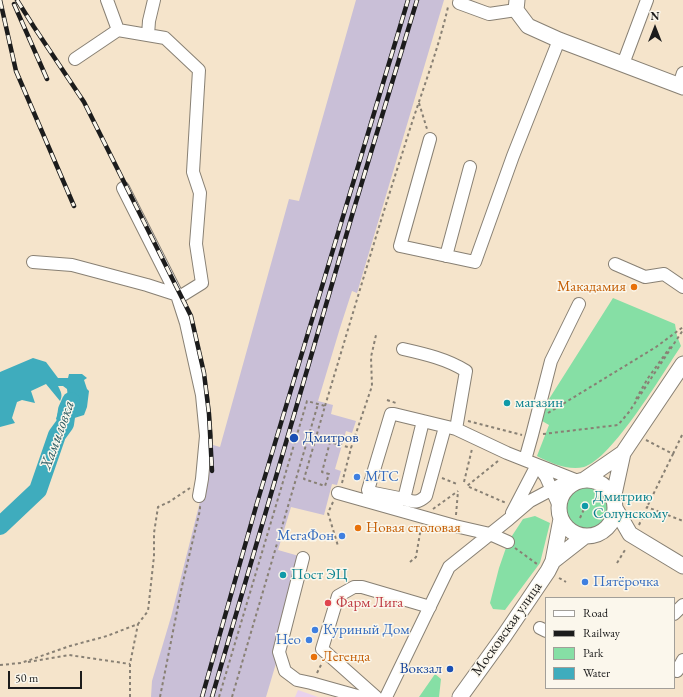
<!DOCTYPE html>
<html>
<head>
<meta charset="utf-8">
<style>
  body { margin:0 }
  #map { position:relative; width:683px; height:697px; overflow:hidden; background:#f5e4cb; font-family:"EB Garamond",serif }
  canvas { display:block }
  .legend { position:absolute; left:545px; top:597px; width:130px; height:92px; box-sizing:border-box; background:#fbf7ec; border:1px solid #a29f99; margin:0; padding:5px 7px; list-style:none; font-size:12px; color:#1c1c1c }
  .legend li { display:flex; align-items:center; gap:8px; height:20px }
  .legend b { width:20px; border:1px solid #a29f99 }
  .north { position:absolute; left:635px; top:8px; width:40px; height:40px; -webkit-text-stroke:3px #fbf7ec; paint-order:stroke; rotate:0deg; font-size:11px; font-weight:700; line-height:16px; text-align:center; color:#1c1c1c }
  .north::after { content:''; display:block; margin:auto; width:14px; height:18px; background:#1c1c1c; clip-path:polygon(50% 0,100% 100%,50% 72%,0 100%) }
  .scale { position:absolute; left:8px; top:671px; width:74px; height:18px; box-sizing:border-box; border:2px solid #1c1c1c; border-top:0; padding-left:5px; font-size:12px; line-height:14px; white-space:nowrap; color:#1c1c1c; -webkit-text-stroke:3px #fbf7ec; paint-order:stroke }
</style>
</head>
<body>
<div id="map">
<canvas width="683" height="697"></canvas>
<ul class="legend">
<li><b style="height:5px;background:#fff"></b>Road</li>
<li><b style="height:5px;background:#1c1c1c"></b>Railway</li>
<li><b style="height:11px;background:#86dfa5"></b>Park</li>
<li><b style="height:11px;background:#3facbd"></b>Water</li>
</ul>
<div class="north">N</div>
<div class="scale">50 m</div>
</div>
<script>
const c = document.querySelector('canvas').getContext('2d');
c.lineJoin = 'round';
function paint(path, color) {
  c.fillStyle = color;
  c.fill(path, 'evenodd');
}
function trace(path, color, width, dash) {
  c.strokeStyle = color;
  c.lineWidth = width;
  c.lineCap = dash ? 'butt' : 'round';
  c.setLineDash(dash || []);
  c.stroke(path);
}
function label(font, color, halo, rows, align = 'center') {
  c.font = font + ' "EB Garamond",serif';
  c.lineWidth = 3;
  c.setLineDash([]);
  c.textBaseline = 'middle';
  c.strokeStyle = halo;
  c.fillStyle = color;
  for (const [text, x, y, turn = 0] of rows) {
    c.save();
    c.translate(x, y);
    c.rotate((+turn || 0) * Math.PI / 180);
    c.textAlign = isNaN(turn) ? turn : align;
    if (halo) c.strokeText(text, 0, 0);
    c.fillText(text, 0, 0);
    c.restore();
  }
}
paint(new Path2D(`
  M 298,690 L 318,697 L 295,697 Z`), '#e9d1ed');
paint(new Path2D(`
  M 356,0 L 444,0 L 357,293 L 352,291 L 340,328 L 318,401 L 333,405 L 331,414 L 356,421 L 352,433 L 346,431 L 335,469 L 341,471 L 337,485 L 332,484 L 324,515 L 291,507 L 278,550 L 299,556 L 277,660 L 266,697 L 151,697 L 152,681 L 171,617 L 207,474 L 206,443 L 220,447 L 289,199 L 299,201 Z`), '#c9bfd7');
paint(new Path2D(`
  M 613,298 L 675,324 L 677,336 L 681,346 C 663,373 612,459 584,467 C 569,471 550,463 537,456 L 549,425 L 537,418 Z
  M563 508a24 24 0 1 1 48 0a24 24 0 1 1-48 0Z
  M 535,516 L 550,523 L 540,563 L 505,610 L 493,609 L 490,603 L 499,568 L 508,542 L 523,519 Z
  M 435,674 L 441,679 L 439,697 L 419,697 Z`), '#86dfa5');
paint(new Path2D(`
  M 33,358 L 46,362 L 58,378 L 68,378 L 69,374 L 82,374 L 87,378 L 84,380 L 87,389 L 89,391 L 87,407 L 84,415 L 68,420 L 65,424 L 56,419 C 57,416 58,412 59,409 C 64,400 69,402 67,389 L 63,386 L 58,386 C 61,392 63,395 60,401 L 46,384 L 31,391 L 35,403 L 22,400 L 17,402 L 12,418 L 15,423 L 0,427 L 0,372 Z`), '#3facbd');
trace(new Path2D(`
  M 0,526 L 38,490 L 57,435 L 65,424 L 67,410 L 71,401`), '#3facbd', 18);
const minor = new Path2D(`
  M 460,0 L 459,3 L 489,14 L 516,10
  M 148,35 L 149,21 L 154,0
  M 75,59 L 118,30
  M 623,64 L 647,0
  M 679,85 L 683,73
  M 430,139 L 400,246 L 475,262 L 513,156 L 559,40
  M 123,188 L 177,295 L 186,323 L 202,395 L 206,436 L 202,479 L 199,496
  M 446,256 L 470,167
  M 33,262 L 72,265 L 147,285 L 181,296 L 202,283 L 196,244 L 200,193 L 193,172 L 199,70 L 165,38 L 118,30 L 107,0
  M 615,264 L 645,277 L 664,274 L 683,287
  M 403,349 C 425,354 447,359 466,371 L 456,429
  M 423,421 L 404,499 L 369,492 L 368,490 L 390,417 L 391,414 L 394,414 L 456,429 L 507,453 L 578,481
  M 525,460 L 532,435 L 551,361 L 579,304
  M 537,465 L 546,477 L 559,506
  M 338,493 L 455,526 L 490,534 L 508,542
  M 404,499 C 414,502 417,504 426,496 L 445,427
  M 512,513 L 537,465
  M 303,558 L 279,652 L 285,671 L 297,680 L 311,683 L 361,697
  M 674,614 L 683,605
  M 540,628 L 546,631
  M 677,671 L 683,660
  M 376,697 L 322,649 L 338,596 L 354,587 L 362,587 L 430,607
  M 386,697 L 449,567 L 509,519 L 530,501 L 562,484 L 578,481`);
const major = new Path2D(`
  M 517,0 L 516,10 L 528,26 L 559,40 L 683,87
  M 584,480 L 623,453
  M559 508a28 28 0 1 1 56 0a28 28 0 1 1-56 0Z
  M 613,499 L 623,453 L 683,364
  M 615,508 L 630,534 L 683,566
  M 553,561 L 585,536
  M 460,697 L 504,636 L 548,571 L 553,561 L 561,519`);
trace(minor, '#888074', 14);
trace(major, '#888074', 17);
trace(new Path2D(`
  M 419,103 L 427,129
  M 636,399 L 648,378 L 671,346
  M 387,400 L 396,403
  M 325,406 C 351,320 376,234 404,148 C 418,101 437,55 448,7
  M 548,413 L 656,347 L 683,327
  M 468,421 L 522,435
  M 543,434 L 618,425 L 629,412 L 683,330
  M 646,440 L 673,454 L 647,507
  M 673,454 L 683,433
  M 498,461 L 467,486 L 506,503
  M 442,478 L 457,484
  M 464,482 L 472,449
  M 342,483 L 351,448 L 372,386 L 371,357 L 376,335
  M 333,502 L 328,513 L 338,546
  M 433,509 L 458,491
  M 456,515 L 458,491
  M 580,518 L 584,509
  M 639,525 L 647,507 L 683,521
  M 515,548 L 537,564
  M 410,562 L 416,557 L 421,527
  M 617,563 L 625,550
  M 559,578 L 566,582
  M 28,662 L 69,655 L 130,664
  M 0,665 L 21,663 L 70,646 L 107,636 L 138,624 L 148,611 L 154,556 L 154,533 L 158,507 L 169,502 L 190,488
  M 317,673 L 322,663
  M 130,697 L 130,664 L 138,624
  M 160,697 L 182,586 L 200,510 L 200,505
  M 219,697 L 307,401 L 325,406 L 304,479 L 325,486 L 329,474 L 322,472 L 330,442 L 351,448
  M 232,697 L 318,404`), '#888074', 2, [3, 3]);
trace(minor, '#fff', 12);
trace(major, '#fff', 15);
const rail = new Path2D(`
  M 0,0 L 16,71 L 74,206
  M 17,0 L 34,27 L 84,102 L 191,316 L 204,373 L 209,414 L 212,471
  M 14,4 L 47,79
  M 202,697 L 257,503 L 408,0
  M 212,697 L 353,212 L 417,0`);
trace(rail, '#1c1c1c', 4.5);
trace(rail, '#fbf7ec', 3, [9]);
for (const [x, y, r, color] of [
  [634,287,4,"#e8710a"],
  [507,403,4,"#0f9aa8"],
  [294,438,5,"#1a4fb4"],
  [357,477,4,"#3f7fe0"],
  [585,506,4,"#0f9aa8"],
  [358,528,4,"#e8710a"],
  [342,536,4,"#3f7fe0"],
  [283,575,4,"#0f9aa8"],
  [585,582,4,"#3f7fe0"],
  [328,603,4,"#e0444e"],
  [315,630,4,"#3f7fe0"],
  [309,640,4,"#3f7fe0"],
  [314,657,4,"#e8710a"],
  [450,669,4,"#1a4fb4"]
]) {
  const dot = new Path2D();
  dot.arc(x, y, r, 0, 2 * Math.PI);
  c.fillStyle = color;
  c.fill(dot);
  trace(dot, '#fbf7ec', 1.5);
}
label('15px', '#c56008', '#fbf7ec', [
  ["Макадамия",626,287,"right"],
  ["Новая столовая",366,528],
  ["Легенда",322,657]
], 'left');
label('15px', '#0d838f', '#fbf7ec', [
  ["магазин",515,403],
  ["Дмитрию",593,497],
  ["Солунскому",593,514],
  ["Пост ЭЦ",291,575]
], 'left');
label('15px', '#164399', '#fbf7ec', [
  ["Дмитров",303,438],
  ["Вокзал",442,669,"right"]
], 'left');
label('15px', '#366cbe', '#fbf7ec', [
  ["МТС",365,477],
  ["МегаФон",334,536,"right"],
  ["Пятёрочка",593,582],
  ["Куриный Дом",323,630],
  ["Нео",301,640,"right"]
], 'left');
label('15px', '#be3a42', '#fbf7ec', [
  ["Фарм Лига",336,603]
], 'left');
label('15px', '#1c1c1c', '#fbf7ec', [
  ["Московская улица",507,629,-55]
]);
label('italic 16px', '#2c5d64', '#fbf7ec', [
  ["Хамиловка",58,435,-70]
]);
</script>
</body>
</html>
